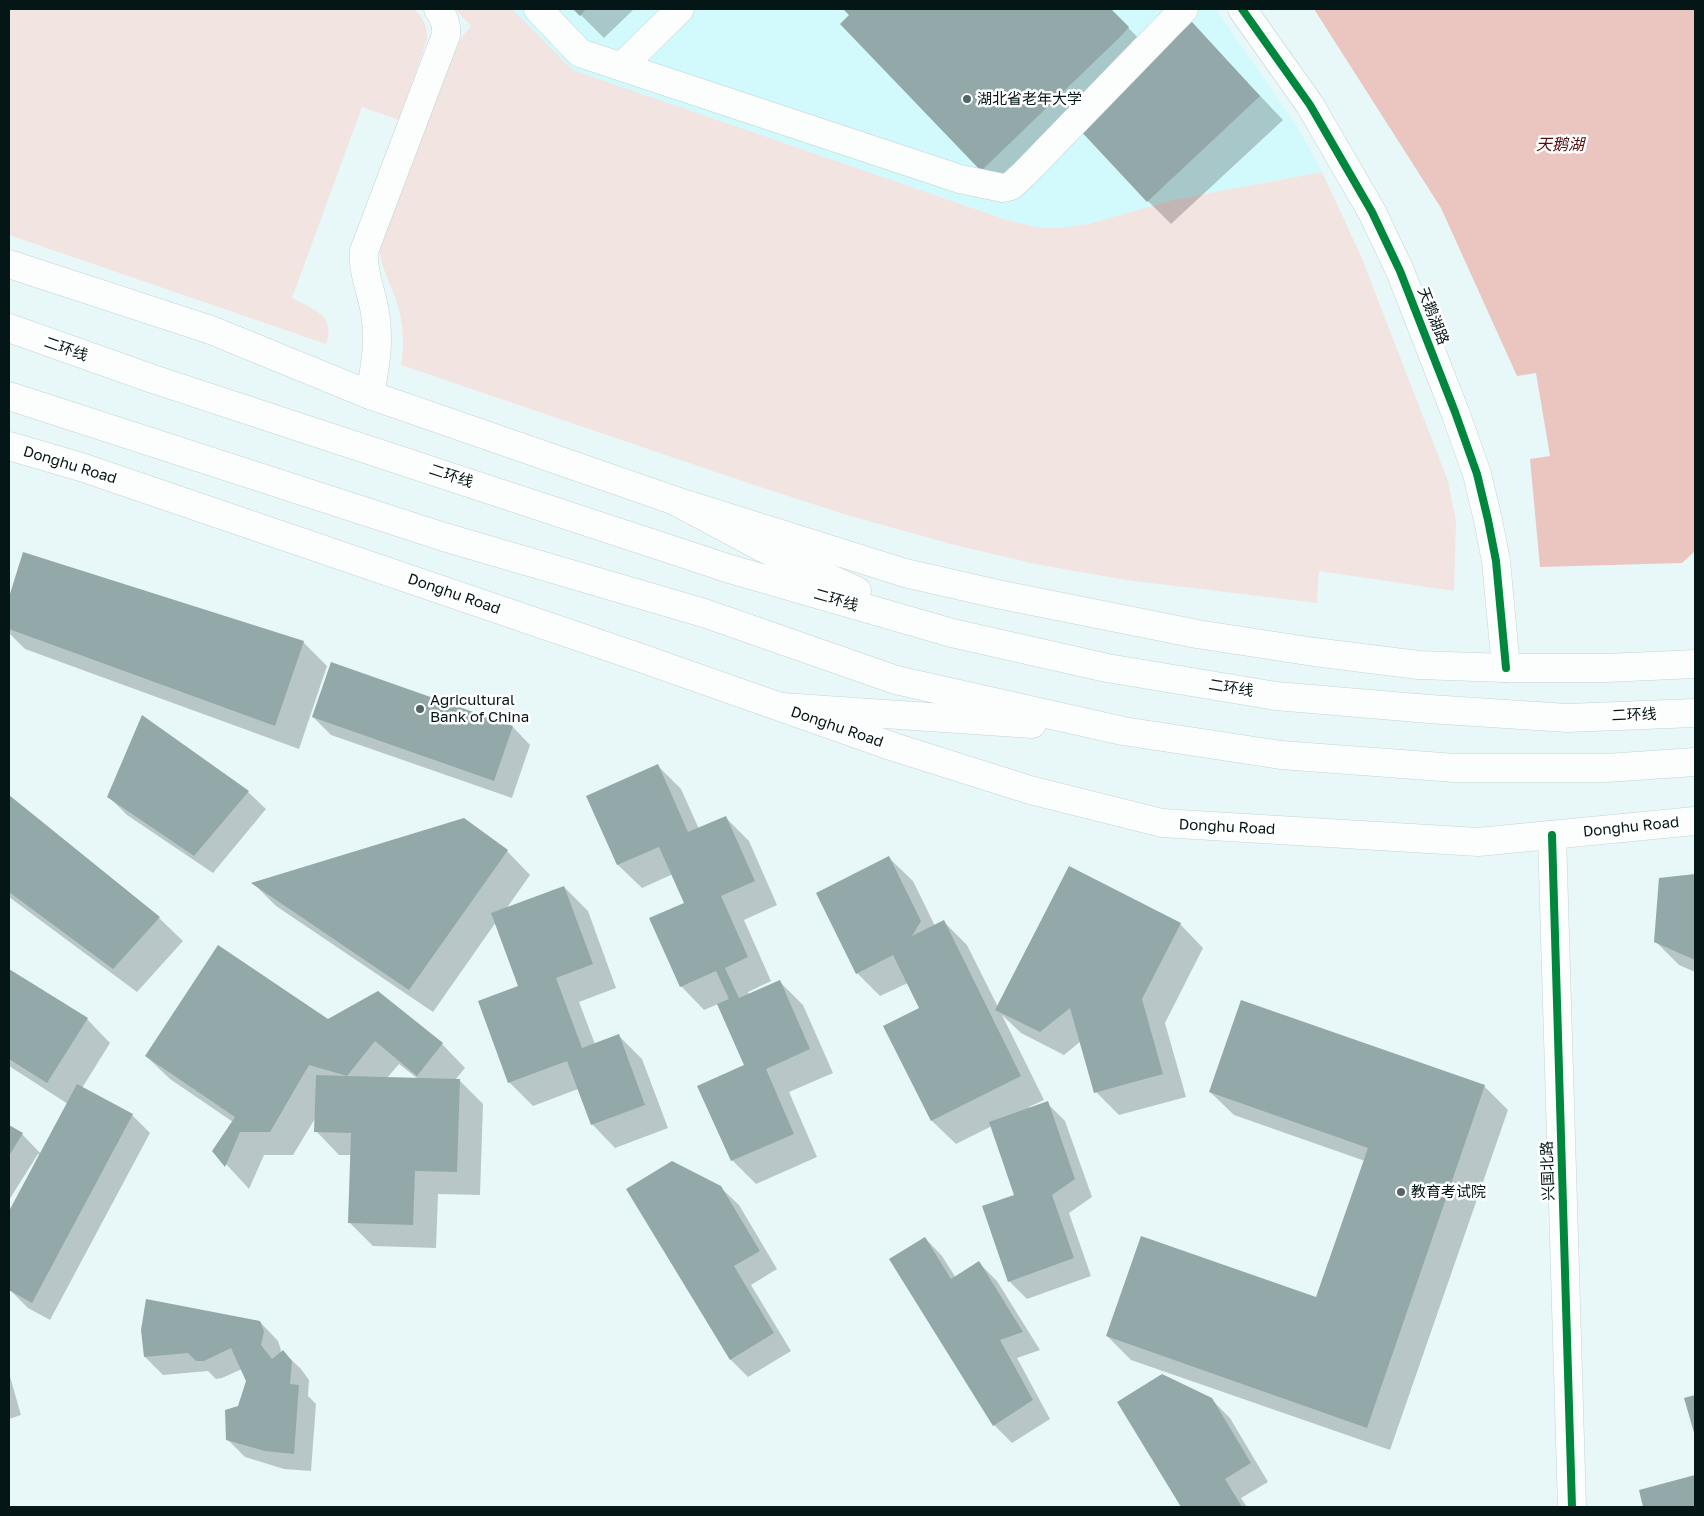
<!DOCTYPE html>
<html>
<head>
<meta charset="utf-8">
<style>
  body { margin:0 }
  #map { position:relative; width:1704px; height:1516px; overflow:hidden; background:#e8f8f9; font-family:"Golos Text",sans-serif }
  canvas { display:block }
  .frame { position:absolute; inset:0; border:10px solid #051617; pointer-events:none }
</style>
</head>
<body>
<div id="map">
<canvas width="1704" height="1516"></canvas>
<div class="frame"></div>
</div>
<script>
const c = document.querySelector('canvas').getContext('2d');
c.lineJoin = 'round';
function paint(path, color) {
  c.fillStyle = color;
  c.fill(path, 'evenodd');
}
function trace(path, color, width, dash) {
  c.strokeStyle = color;
  c.lineWidth = width;
  c.lineCap = dash ? 'butt' : 'round';
  c.setLineDash(dash || []);
  c.stroke(path);
}
function label(font, color, halo, rows, align = 'center') {
  c.font = font + ' "Golos Text","Noto Sans SC",sans-serif';
  c.lineWidth = 5;
  c.setLineDash([]);
  c.textBaseline = 'middle';
  c.strokeStyle = halo;
  c.fillStyle = color;
  for (const [text, x, y, turn = 0] of rows) {
    c.save();
    c.translate(x, y);
    c.rotate((+turn || 0) * Math.PI / 180);
    c.textAlign = isNaN(turn) ? turn : align;
    if (halo) c.strokeText(text, 0, 0);
    c.fillText(text, 0, 0);
    c.restore();
  }
}
paint(new Path2D(`
  M 512,9 L 1216,9 L 1298,128 L 1322,172 L 1173,200 L 1088,224 L 1060,228 L 1036,227 L 1007,220 L 573,70 Z`), '#d2f9fb');
paint(new Path2D(`
  M 9,9 L 414,9 C 423,18 428,27 427,40 L 399,120 L 362,107 L 292,298 C 312,309 337,315 326,344 L 9,235 Z
  M 455,9 L 512,9 L 573,70 L 1007,220 L 1036,227 L 1060,228 L 1088,224 L 1173,200 L 1322,172 L 1361,256 L 1448,481 L 1456,521 L 1454,591 L 1319,571 L 1317,603 L 1126,580 L 1035,564 L 951,544 L 847,515 L 751,484 L 401,365 C 405,340 403,316 393,292 C 387,277 381,265 379,248 L 449,61 L 462,37 L 471,26 Z`), '#f2e4e1');
paint(new Path2D(`
  M 1314,9 L 1695,9 L 1695,551 L 1682,563 L 1540,567 L 1530,459 L 1550,456 L 1536,373 L 1517,376 L 1441,208 Z`), '#ebc5c0');
paint(new Path2D(`
  M 575,9 L 634,9 L 604,38 Z
  M 844,9 L 1110,9 L 1151,51 L 1005,194 L 982,170 Z
  M 1192,24 L 1283,120 L 1171,224 L 1148,201 Z
  M 24,553 L 303,642 L 327,666 L 299,749 L 25,649 L 9,633 L 9,601 Z
  M 332,664 L 513,727 L 530,745 L 512,798 L 331,735 L 313,717 Z
  M 658,766 L 681,789 L 699,829 L 725,817 L 749,841 L 777,905 L 744,920 L 771,981 L 748,992 L 749,995 L 780,982 L 803,1005 L 833,1073 L 789,1092 L 817,1157 L 756,1184 L 732,1160 L 699,1086 L 746,1066 L 718,1004 L 704,1010 L 681,986 L 686,904 L 673,874 L 642,888 L 618,865 L 588,797 Z
  M 248,792 L 266,809 L 213,873 L 127,815 L 109,797 Z
  M 9,796 L 159,918 L 183,941 L 137,992 L 9,897 Z
  M 507,851 L 530,875 L 506,909 L 564,887 L 588,911 L 616,988 L 579,1002 L 595,1044 L 619,1036 L 642,1059 L 668,1128 L 615,1148 L 592,1124 L 578,1089 L 533,1106 L 509,1082 L 520,987 L 496,922 L 433,1012 L 276,906 L 253,883 Z
  M 889,858 L 913,881 L 935,926 L 944,922 L 967,945 L 998,1007 L 1180,924 L 1203,948 L 1165,1023 L 1186,1097 L 1119,1115 L 1096,1092 L 1081,1041 L 1064,1055 L 1021,1033 L 1002,1015 L 1044,1100 L 1029,1107 L 1030,1109 L 1047,1103 L 1065,1121 L 1092,1197 L 1069,1213 L 1091,1276 L 1027,1299 L 1009,1281 L 1015,1195 L 992,1126 L 956,1144 L 932,1121 L 885,1026 L 921,1008 L 908,983 L 880,996 L 857,973 Z
  M 1695,875 L 1695,972 L 1679,965 L 1655,941 L 1660,879 Z
  M 9,970 L 87,1019 L 110,1043 L 82,1088 L 132,1115 L 150,1133 L 50,1320 L 28,1308 L 10,1290 L 9,1286 L 9,1214 L 40,1155 L 38,1154 L 9,1200 L 9,1126 L 22,1134 L 41,1154 L 68,1104 L 9,1066 Z
  M 328,1021 L 442,1044 L 465,1068 L 455,1080 L 459,1080 L 483,1104 L 480,1195 L 438,1194 L 436,1248 L 373,1246 L 349,1222 L 352,1155 L 339,1155 L 316,1131 L 316,1117 L 293,1155 L 264,1155 L 249,1189 L 214,1151 L 233,1122 L 170,1079 L 146,1056 ZM 399,1064 L 418,1079 L 387,1078 Z
  M 1484,1086 L 1508,1110 L 1390,1450 L 1131,1360 L 1107,1336 L 1317,1299 L 1365,1161 L 1234,1115 L 1210,1092 Z
  M 720,1187 L 739,1205 L 777,1269 L 751,1285 L 791,1351 L 748,1377 L 731,1360 Z
  M 925,1238 L 942,1256 L 956,1278 L 979,1263 L 997,1281 L 1040,1350 L 1017,1358 L 1050,1419 L 1012,1443 L 994,1425 Z
  M 260,1322 L 278,1341 L 281,1350 L 280,1354 L 283,1352 L 301,1369 L 309,1380 L 308,1396 L 316,1404 L 311,1471 L 284,1469 L 245,1457 L 227,1439 L 247,1381 L 242,1369 L 222,1378 L 216,1379 L 208,1371 L 163,1375 L 145,1357 Z
  M 9,1373 L 21,1415 L 9,1419 Z
  M 1211,1399 L 1230,1418 L 1268,1482 L 1241,1498 L 1247,1507 L 1182,1507 L 1119,1402 Z
  M 1695,1477 L 1695,1507 L 1645,1507 L 1640,1491 Z`), '#0003');
paint(new Path2D(`
  M 573,9 L 586,9 L 580,16 Z
  M 843,9 L 1111,9 L 1129,27 L 1121,36 L 981,171 L 840,24 L 849,15 Z
  M 1192,22 L 1260,96 L 1147,202 L 1078,128 Z
  M 23,552 L 304,641 L 275,726 L 9,629 L 9,597 Z
  M 331,662 L 513,726 L 494,781 L 312,717 Z
  M 142,715 L 249,791 L 194,856 L 107,797 Z
  M 658,764 L 688,832 L 726,816 L 755,881 L 721,896 L 748,957 L 725,968 L 739,998 L 780,980 L 810,1049 L 766,1069 L 794,1134 L 731,1161 L 697,1086 L 744,1065 L 717,1004 L 729,999 L 716,971 L 680,987 L 649,918 L 684,903 L 659,847 L 617,865 L 586,796 Z
  M 9,795 L 160,917 L 113,969 L 9,892 Z
  M 464,818 L 508,850 L 409,990 L 251,883 Z
  M 889,856 L 921,921 L 912,936 L 944,920 L 1021,1076 L 931,1121 L 883,1026 L 919,1008 L 893,955 L 856,974 L 816,893 Z
  M 1069,866 L 1181,923 L 1142,999 L 1163,1074 L 1094,1093 L 1070,1008 L 1040,1032 L 995,1010 Z
  M 1695,874 L 1695,960 L 1654,942 L 1659,878 Z
  M 564,886 L 593,964 L 556,978 L 582,1048 L 619,1034 L 645,1105 L 591,1125 L 567,1061 L 508,1083 L 478,1001 L 518,986 L 491,913 Z
  M 218,945 L 328,1019 L 378,991 L 443,1043 L 417,1076 L 375,1041 L 347,1076 L 460,1079 L 457,1172 L 415,1171 L 413,1225 L 348,1223 L 351,1133 L 314,1132 L 316,1075 L 347,1076 L 309,1065 L 270,1132 L 240,1132 L 225,1167 L 212,1151 L 235,1117 L 145,1056 Z
  M 9,969 L 88,1018 L 47,1083 L 9,1059 Z
  M 1241,1000 L 1485,1085 L 1367,1428 L 1106,1336 L 1141,1236 L 1316,1297 L 1368,1148 L 1209,1092 Z
  M 77,1084 L 133,1114 L 32,1303 L 9,1290 L 9,1211 Z
  M 1048,1101 L 1075,1179 L 1052,1195 L 1074,1258 L 1008,1282 L 982,1206 L 1014,1195 L 989,1122 Z
  M 9,1125 L 23,1133 L 9,1156 Z
  M 672,1161 L 721,1186 L 760,1251 L 734,1266 L 774,1333 L 730,1360 L 626,1189 Z
  M 925,1237 L 951,1279 L 979,1261 L 1023,1332 L 1000,1340 L 1033,1400 L 993,1426 L 889,1259 Z
  M 146,1299 L 260,1321 L 264,1331 L 261,1345 L 272,1359 L 283,1350 L 292,1361 L 290,1384 L 299,1385 L 294,1454 L 265,1451 L 226,1440 L 225,1410 L 238,1406 L 246,1381 L 231,1348 L 204,1361 L 196,1361 L 188,1353 L 144,1357 L 141,1330 Z
  M 1162,1374 L 1212,1398 L 1251,1463 L 1225,1479 L 1242,1507 L 1181,1507 L 1117,1402 Z
  M 1695,1395 L 1695,1436 L 1684,1398 Z
  M 1695,1475 L 1695,1507 L 1643,1507 L 1639,1490 Z`), '#92a8a9');
const minor = new Path2D(`
  M 538,9 L 580,53 L 960,179 L 1003,188 L 1011,186 L 1024,174 L 1184,9
  M 1242,9 L 1310,105 L 1372,212 L 1400,271 L 1455,412 L 1477,474 L 1488,520 L 1496,561 L 1506,668
  M 622,66 L 680,9
  M 370,395 C 375,367 380,341 375,313 C 372,292 362,272 364,251 L 446,35 C 447,24 444,18 438,9
  M 1552,835 L 1572,1507`);
const major = new Path2D(`
  M 9,264 L 211,330 L 370,395 L 673,500 L 905,573 L 997,594 L 1197,634 L 1314,652 L 1418,665 L 1506,668 L 1606,668 L 1695,664
  M 9,446 L 81,467 L 638,657 L 894,747 L 1030,790 L 1162,823 L 1478,842 L 1695,821`);
const highway = new Path2D(`
  M 9,328 L 153,379 L 730,569 L 952,633 L 1107,668 L 1276,696 L 1429,709 L 1567,718 L 1695,713
  M 9,396 L 444,537 L 704,613 L 896,680 L 1123,731 L 1281,755 L 1455,768 L 1606,768 L 1695,762
  M 673,500 L 761,547 L 857,591
  M 782,707 L 1032,724`);
trace(minor, '#c3d3d4', 29);
trace(major, '#c3d3d4', 29);
trace(highway, '#c3d3d4', 29);
trace(minor, '#fcfefe', 28);
trace(major, '#fcfefe', 28);
trace(highway, '#fcfefe', 28);
trace(new Path2D(`
  M 1242,9 L 1310,105 L 1372,212 L 1400,271 L 1455,412 L 1477,474 L 1488,520 L 1496,561 L 1506,668
  M 1552,835 L 1572,1507`), '#00873e', 8);
for (const [x, y, r, color] of [
  [967,99,5,"#546566"],
  [420,709,5,"#546566"],
  [1401,1192,5,"#546566"]
]) {
  const dot = new Path2D();
  dot.arc(x, y, r, 0, 2 * Math.PI);
  c.fillStyle = color;
  c.fill(dot);
  trace(dot, '#fff', 2);
}
label('15px', '#051617', '#fff', [
  ["湖北省老年大学",977,99],
  ["Agricultural",430,700],
  ["Bank of China",430,717],
  ["教育考试院",1411,1192]
], 'left');
label('15px', '#051617', '#fff', [
  ["天鹅湖路",1433,316,69],
  ["二环线",66,349,19],
  ["Donghu Road",70,465,17],
  ["二环线",451,476,18],
  ["Donghu Road",454,594,19],
  ["二环线",836,600,16],
  ["二环线",1231,688,9],
  ["二环线",1634,715,-2],
  ["Donghu Road",837,727,19],
  ["Donghu Road",1227,827,3],
  ["Donghu Road",1631,827,-6],
  ["兴国北路",1548,1171,-92]
]);
label('italic 16px', '#550d0e', '#fff', [
  ["天鹅湖",1560,145]
]);
</script>
</body>
</html>
